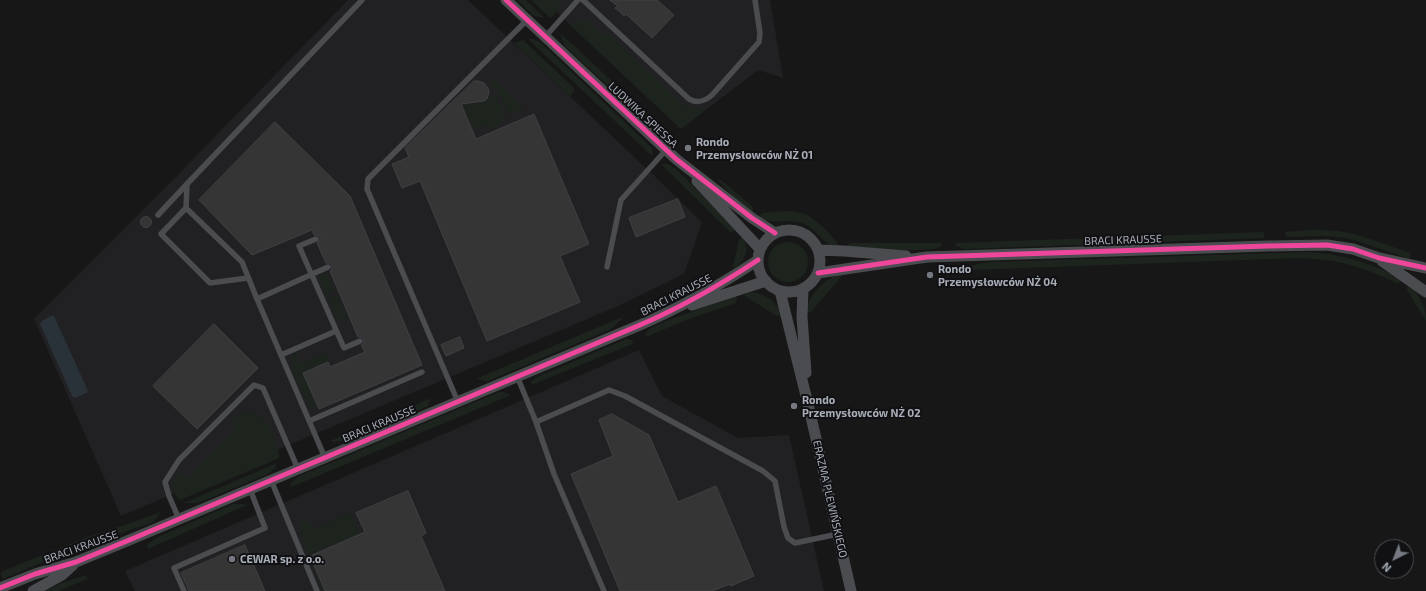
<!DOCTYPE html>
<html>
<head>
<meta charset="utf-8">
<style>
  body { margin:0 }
  #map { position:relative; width:1426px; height:591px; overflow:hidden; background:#171717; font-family:"Exo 2",sans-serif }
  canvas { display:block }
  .north { position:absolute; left:1374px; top:539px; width:40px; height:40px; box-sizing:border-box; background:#111113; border:1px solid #4d4f55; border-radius:50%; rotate:222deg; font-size:11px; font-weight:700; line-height:16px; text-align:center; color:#a8adb8 }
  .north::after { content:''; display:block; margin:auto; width:14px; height:18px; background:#757880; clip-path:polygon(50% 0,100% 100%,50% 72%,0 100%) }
</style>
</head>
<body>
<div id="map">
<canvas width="1426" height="591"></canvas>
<div class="north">N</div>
</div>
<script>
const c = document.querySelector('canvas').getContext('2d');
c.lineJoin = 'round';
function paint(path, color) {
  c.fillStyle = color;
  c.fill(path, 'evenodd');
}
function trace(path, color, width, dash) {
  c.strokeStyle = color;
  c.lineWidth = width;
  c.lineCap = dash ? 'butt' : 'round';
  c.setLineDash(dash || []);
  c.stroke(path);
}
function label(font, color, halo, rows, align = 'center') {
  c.font = font + ' "Exo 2",sans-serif';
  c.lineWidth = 4;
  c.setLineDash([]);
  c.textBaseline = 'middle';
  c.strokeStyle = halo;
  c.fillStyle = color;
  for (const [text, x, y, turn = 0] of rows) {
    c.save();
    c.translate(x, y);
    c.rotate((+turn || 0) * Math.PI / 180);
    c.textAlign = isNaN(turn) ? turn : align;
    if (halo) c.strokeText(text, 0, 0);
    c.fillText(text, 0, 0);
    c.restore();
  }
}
paint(new Path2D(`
  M 348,0 L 468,0 L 648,170 L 702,222 L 684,274 L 618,306 L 121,516 L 34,319 L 161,192 Z
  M 544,0 L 770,0 L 783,78 L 758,70 L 681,129 Z
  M 639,350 L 662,396 L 738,438 L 789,435 L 824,591 L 135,591 L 125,571 Z`), '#212123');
paint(new Path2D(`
  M 517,0 L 526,0 L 545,18 L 534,16 Z
  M 531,0 L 559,0 L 561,2 L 556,13 L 550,18 Z
  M 578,21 L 587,21 L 603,35 L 606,32 L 683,104 C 691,109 699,110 708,106 L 709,107 L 681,129 L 570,25 Z
  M 561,34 L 662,127 L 660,130 L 648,123 L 566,47 L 561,37 Z
  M 528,39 L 533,39 L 540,42 L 651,147 L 653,150 L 652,156 Z
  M 523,40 L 574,88 L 574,91 L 570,96 L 514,43 Z
  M 494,79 L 520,104 L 523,110 L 509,115 L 499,93 L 489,84 Z
  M 496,95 L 505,117 L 501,119 L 503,124 L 488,130 L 486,125 L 474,130 L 463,105 L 472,102 L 477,105 Z
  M 661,164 L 668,164 L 676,169 L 736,229 L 735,231 L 730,232 Z
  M 718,180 L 721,180 L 753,207 L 752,213 L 732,196 Z
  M 786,211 C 793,212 799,212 805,214 C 814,218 838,239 839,248 C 821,244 819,230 804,224 C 789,218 773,225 758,218 L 762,213 Z
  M 1309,230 C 1322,230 1336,230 1350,233 C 1370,238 1390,246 1410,253 L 1410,259 L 1360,242 L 1345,238 L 1323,236 L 1286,237 L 1285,232 Z
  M 1264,232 L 1264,238 L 964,249 L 957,246 L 955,243 Z
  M 742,237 C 751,251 745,258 735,269 L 733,266 L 739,240 Z
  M768 262a20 20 0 1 1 40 0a20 20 0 1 1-40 0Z
  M 850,243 L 942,243 L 941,246 L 935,249 L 917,250 L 889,250 L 847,246 Z
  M 1308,252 C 1342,254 1372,263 1401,279 L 1399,283 L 1396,283 C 1362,266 1336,259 1298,258 L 970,270 L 967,267 L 977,264 L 990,262 Z
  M 328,273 L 335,291 L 326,295 L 320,280 L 320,277 Z
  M 841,273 L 841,277 L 811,312 L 806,312 C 809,294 824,279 841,273 Z
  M 1408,284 C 1419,293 1426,307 1426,321 L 1407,290 Z
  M 753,292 C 767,295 776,301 782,315 L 777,316 L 745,296 L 745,294 Z
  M 337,295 L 347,318 L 338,322 L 328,299 Z
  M 736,296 L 737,300 L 736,303 L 689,319 L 646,337 L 646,332 L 652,327 L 674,318 Z
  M 622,317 L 622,319 L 611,329 L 488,381 L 476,379 Z
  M 626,339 L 631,340 L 634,342 L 630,345 L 531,385 L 531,382 L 537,377 Z
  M 327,352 L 330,360 L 303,372 L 317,404 L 309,408 L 292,368 L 292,358 L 296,353 L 301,364 Z
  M 499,392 L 503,392 L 511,395 L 289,488 L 292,482 L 297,477 Z
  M 431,398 L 428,406 L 345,441 L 333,442 L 330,441 Z
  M 241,414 C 250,413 258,414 265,420 C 269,423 279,448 279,454 C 280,457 279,457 277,459 L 180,500 C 170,493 173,480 180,471 L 187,478 L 236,429 L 229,422 L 236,415 Z
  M 277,463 L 275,468 L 268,474 L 198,503 L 184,503 Z
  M 233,504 L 242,504 L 247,505 L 148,549 L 147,545 L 156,538 Z
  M 160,512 L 157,518 L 151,523 L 71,550 L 3,579 L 1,574 L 3,571 L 90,536 L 134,522 Z
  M 351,513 L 359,533 L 309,554 L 325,591 L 323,591 L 300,534 L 300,527 L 302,524 L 308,520 L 312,529 Z
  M 86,575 L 87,579 L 59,591 L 45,591 L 62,583 Z`), '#1d241e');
paint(new Path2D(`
  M 51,316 L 54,316 L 88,391 L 86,393 L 75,398 L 72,396 L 40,324 L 42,321 Z`), '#2a3239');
const building = new Path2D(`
  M 610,0 L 657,0 L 674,15 L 652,38 L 626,14 L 624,16 L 620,12 L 615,8 L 617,6 Z
  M 474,81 L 478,81 L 484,83 L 488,88 L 489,92 L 487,99 L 484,101 L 461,104 L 476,139 L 534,114 L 589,244 L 560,256 L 580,302 L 487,341 L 420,181 L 402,188 L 392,164 L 409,157 L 405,148 Z
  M 275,122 L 350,196 L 422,365 L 319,409 L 303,373 L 328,362 L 330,367 L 365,352 L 361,345 L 364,343 L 364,340 L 362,337 L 358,337 L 330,271 L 332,269 L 332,266 L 330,263 L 326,263 L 317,243 L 320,240 L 320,237 L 317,235 L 314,235 L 312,230 L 252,255 L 199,200 Z
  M 678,199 L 685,217 L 636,237 L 629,218 Z
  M140.5 222a5.5 5.5 0 1 1 11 0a5.5 5.5 0 1 1-11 0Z
  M 214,324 L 258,368 L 197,429 L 153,386 Z
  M 460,337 L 464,348 L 446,356 L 441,345 Z
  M 612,414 L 649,435 L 678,502 L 716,486 L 754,576 L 731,586 L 730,584 L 712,591 L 620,591 L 571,474 L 613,456 L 599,420 Z
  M 408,491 L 426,533 L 421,536 L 445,591 L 325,591 L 310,556 L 365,532 L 356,513 Z
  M 245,545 L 265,591 L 189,591 L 181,573 Z`);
paint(building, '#353536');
trace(building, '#3f4043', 1);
trace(new Path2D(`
  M 583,0 L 689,99 C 698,104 705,101 712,95 L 759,42 L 760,33 L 755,0
  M 545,37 L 578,0
  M 186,208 L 187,184 L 362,0
  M 158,215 L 187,184
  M 316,239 L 299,246 L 344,348 L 360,341
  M 607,267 L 621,200 L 666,150
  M 248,278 L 210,283 L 161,234 L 186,208 L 242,262 L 257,299
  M 281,355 L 336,331
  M 517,376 L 536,422 L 554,474 L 604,591
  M 458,402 L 367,189 L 368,179 L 527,20
  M 309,421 L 422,372
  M 536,422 L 609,390 L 625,396 L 763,471 L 775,481 L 784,527 L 788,538 L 795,543 L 838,534
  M 325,458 L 257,299 L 328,267
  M 271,480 L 317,591
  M 179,519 L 169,496 L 165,482 L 179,460 L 254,385 L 263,388 L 298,469
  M 184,591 L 174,568 L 265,528 L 250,489`), '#4b4c50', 5.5);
trace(new Path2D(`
  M 506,0 L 676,159 L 752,218 L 775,233
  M 697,181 L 760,249
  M758 261a31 31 0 1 1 62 0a31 31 0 1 1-62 0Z
  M 819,250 L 844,251 L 906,256
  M 1382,261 L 1426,292
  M 818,273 L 927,257 L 1268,246 L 1327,245 L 1353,249 L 1379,258 L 1426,268
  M 803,289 L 802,317 L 806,373
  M 780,291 L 809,408 L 851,591
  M 692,305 L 766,281
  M 0,588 L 35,574 L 76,562 L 127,541 L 640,325 C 682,307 720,285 758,260
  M 33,591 L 62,575 L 73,565`), '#4b4c50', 11);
trace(new Path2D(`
  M 506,0 L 676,159 L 752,218 L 775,233
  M 818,273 L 927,257 L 1268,246 L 1327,245 L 1353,249 L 1379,258 L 1426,268
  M 0,588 L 35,574 L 76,562 L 127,541 L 640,325 C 682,307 720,285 758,260`), '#ed469a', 5);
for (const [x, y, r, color] of [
  [688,148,4,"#757880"],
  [930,275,4,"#757880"],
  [794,406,4,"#757880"],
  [232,559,4,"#757880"]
]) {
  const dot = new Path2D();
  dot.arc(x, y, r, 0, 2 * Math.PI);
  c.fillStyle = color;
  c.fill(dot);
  trace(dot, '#111113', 1.5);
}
label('11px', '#a8adb8', '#111113', [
  ["LUDWIKA SPIESSA",643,115,43],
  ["BRACI KRAUSSE",1123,240,-2],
  ["BRACI KRAUSSE",676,295,-27],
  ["BRACI KRAUSSE",379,424,-23],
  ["ERAZMA PLEWIŃSKIEGO",830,499,77],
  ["BRACI KRAUSSE",81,547,-20]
]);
label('bold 11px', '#a8adb8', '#111113', [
  ["Rondo",696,142],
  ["Przemysłowców NŻ 01",696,155],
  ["Rondo",938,269],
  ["Przemysłowców NŻ 04",938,282],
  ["Rondo",802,400],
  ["Przemysłowców NŻ 02",802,413],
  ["CEWAR sp. z o.o.",240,559]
], 'left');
</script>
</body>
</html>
